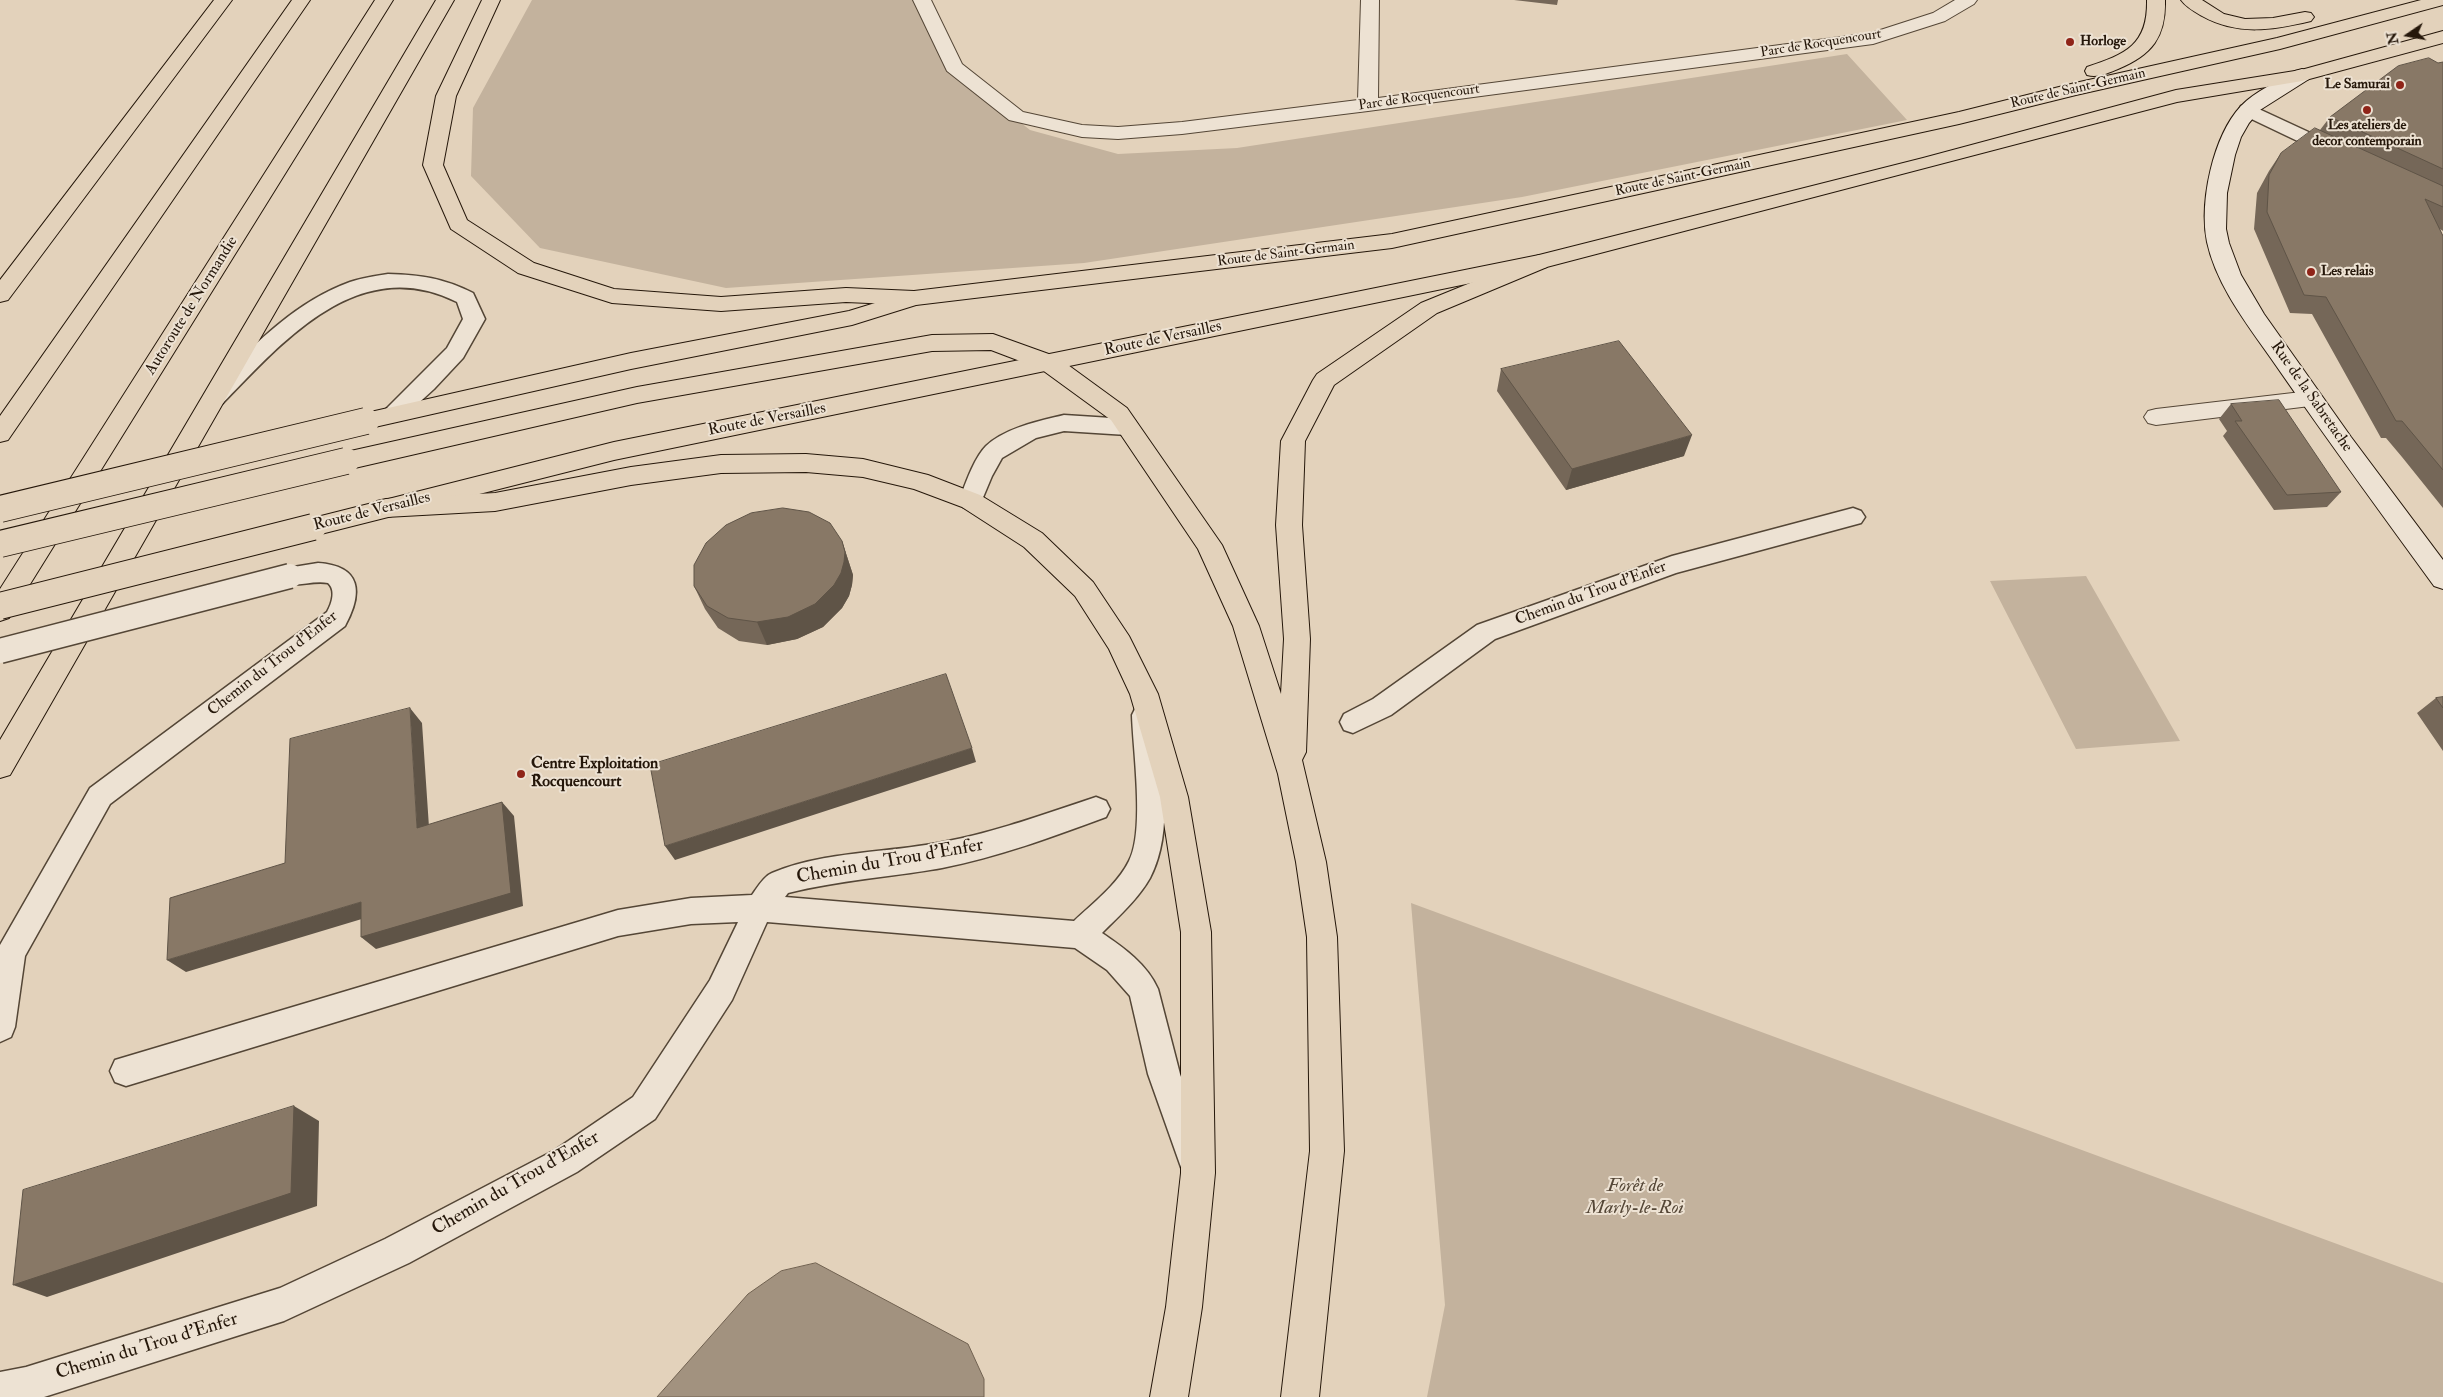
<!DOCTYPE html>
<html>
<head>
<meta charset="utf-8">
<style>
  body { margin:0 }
  #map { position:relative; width:2443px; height:1397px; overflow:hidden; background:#e3d2bb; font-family:"IM FELL Double Pica",serif }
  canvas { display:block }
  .north { position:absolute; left:2383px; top:10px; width:50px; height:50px; -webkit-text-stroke:4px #ede2d3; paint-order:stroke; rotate:258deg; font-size:14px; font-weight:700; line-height:20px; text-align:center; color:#25170a }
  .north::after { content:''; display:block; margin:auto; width:18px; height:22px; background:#25170a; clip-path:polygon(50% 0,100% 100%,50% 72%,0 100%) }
</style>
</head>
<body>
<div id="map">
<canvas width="2443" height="1397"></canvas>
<div class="north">N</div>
</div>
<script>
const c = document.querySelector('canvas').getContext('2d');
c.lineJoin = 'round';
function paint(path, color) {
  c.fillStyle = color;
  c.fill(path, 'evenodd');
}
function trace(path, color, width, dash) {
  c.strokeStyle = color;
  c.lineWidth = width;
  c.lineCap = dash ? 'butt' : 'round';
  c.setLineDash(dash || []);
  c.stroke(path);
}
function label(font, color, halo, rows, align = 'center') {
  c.font = font + ' "IM FELL Double Pica",serif';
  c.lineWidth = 4;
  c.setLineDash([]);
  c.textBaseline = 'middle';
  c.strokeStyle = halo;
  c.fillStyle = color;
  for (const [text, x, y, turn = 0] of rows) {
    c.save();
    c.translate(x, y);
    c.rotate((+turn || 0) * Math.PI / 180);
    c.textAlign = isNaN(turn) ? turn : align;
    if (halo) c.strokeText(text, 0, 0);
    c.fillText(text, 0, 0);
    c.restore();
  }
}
paint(new Path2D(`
  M 532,0 L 915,0 L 950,67 L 1030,130 L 1118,154 L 1237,148 L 1847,54 L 1907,120 L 1522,197 L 1084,263 L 726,288 L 540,248 L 471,176 L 473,108 Z
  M 2086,576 L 2180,741 L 2076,749 L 1990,581 Z
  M 1411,903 L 2443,1283 L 2443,1397 L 1427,1397 L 1445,1305 Z`), '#c3b29d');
const water = new Path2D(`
  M 816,1263 L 968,1344 L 984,1379 L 984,1397 L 657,1397 L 748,1294 L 781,1271 Z`);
paint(water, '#a2927f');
trace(water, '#706150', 1);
const lane = new Path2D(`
  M 2248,104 L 2343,148 L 2346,152 L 2343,156 L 2329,156 L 2241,114 L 2239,110 L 2241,106 Z
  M 388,274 C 421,275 443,278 473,293 L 485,319 L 463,358 L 434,389 L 400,420 L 392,422 L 384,420 L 381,414 L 447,348 L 463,319 L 457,302 C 360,253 285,339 223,403 L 215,406 L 207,403 L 204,398 L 207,393 C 250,349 292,303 350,282 C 362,278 375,276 388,274 Z
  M 1064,415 L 1127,419 L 1135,421 L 1138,427 L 1135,433 L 1127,435 L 1064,431 L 1036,438 L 1002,458 L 992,476 L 979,507 L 971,510 L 963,507 L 959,501 C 965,485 974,458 986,446 C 1005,428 1039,421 1064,415 Z
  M 1853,508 L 1861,511 L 1865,517 L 1861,523 L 1676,573 L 1495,639 L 1391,715 L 1353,733 L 1344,730 L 1340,722 L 1344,714 L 1373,699 L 1477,625 L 1672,556 Z
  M 318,563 C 362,566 363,593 345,626 L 110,804 L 25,956 L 15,1027 L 11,1037 L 0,1042 L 0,945 L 90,788 L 327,612 C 332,603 336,590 328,583 C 312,580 297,588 281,583 L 278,576 L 281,569 Z
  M 1145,704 L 1154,707 L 1158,715 C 1161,767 1175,830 1150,878 C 1138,899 1119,916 1102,933 C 1124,948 1147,964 1158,989 L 1180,1074 L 1209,1159 L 1204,1170 L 1193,1175 L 1182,1170 L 1148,1074 L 1130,996 L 1107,970 L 1075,948 L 767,922 L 732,1000 L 655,1119 L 577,1172 L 409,1263 L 284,1321 L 44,1397 L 0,1397 L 0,1372 L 26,1367 L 280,1288 L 385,1239 L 555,1150 L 633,1097 L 710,980 L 738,922 L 691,924 L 618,936 L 126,1086 L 115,1082 L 110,1071 L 115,1060 L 618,910 L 691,898 L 752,895 C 757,888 764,876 772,873 C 823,851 889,853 943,842 C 996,832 1045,814 1096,797 L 1106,801 L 1110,809 L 1106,817 C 1052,837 998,857 942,868 C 891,877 839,880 788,893 L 785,897 L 1074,921 C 1093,903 1117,885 1129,861 C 1145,831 1133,750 1132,715 L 1136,707 Z`);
const street = new Path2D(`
  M 913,0 L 931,0 L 962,64 L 1023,112 L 1082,125 L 1118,127 L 1182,122 L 1358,100 L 1361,0 L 1379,0 L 1378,98 L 1871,33 L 1933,13 L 1955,0 L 1977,0 L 1974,4 L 1945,21 L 1873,44 L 1368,111 L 1182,134 L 1118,139 L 1082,137 L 1009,120 L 947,71 Z
  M 2310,391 L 2318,393 L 2322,399 L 2318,405 L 2156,425 L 2148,423 L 2144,417 L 2148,411 L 2156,409 Z`);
const secondary = new Path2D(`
  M 2302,69 L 2309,71 L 2311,75 L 2309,79 L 2260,110 L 2249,123 L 2241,137 L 2235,155 L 2227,193 L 2226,229 L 2229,243 L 2241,275 L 2264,314 L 2351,437 L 2443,560 L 2443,589 L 2434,586 C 2381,513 2328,441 2277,367 C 2251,329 2217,288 2207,242 C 2199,202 2213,136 2241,106 C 2255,91 2278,82 2295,71 Z`);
const primary = new Path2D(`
  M 2147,0 L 2165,0 C 2166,37 2152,55 2118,69 C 2108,73 2098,78 2087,75 L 2085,71 L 2087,67 C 2126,54 2148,45 2147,0 Z
  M 2181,0 L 2202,0 L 2224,14 L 2245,19 L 2273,18 L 2305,12 L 2311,13 L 2314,17 L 2311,21 C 2273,30 2238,36 2202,16 C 2195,12 2186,7 2181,0 Z
  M 2421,0 L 2443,0 L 2443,5 L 2280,49 L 2076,95 L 1959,124 L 1392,248 L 916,305 L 852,325 L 631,369 L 366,429 L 358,427 L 354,421 L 358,415 L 366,413 L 631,353 L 849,311 L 914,291 L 1392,234 L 1959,112 L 2075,83 L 2277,38 Z
  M 2443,31 L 2443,43 L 2302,81 L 2177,102 L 1539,269 L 614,460 L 313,536 L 304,534 L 300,527 L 304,520 L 313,518 L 614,442 L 1539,255 L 1923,158 L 2176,90 L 2301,70 Z`);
const highway = new Path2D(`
  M 214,0 L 232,0 L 8,300 L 0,302 L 0,280 Z
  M 292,0 L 310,0 L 8,440 L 0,442 L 0,416 Z
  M 375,0 L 393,0 L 9,618 L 0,621 L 0,589 Z
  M 436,0 L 454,0 L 10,775 L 0,778 L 0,740 Z
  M 482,0 L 500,0 L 456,96 L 443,165 L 467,220 L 534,263 L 614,289 L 721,297 L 846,288 L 914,291 L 922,293 L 925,298 L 922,303 L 914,305 L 846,302 L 721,311 L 612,303 L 518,273 L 451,229 L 423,165 L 436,96 Z
  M 1539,255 L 1547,257 L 1550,262 L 1547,267 L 1437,313 L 1334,385 L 1305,441 L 1302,525 L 1310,639 L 1306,752 L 1302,760 L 1326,862 L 1337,937 L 1344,1151 L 1319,1397 L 1281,1397 L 1310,1151 L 1307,937 L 1296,862 L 1278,774 L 1233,626 L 1198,549 L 1111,420 L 1041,369 L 991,350 L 932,351 L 637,403 L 346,470 L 337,467 L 334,461 L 337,455 L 346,452 L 637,387 L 932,335 L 993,334 L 1057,357 L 1127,408 L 1222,545 L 1259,626 L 1281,694 L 1284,639 L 1276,525 L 1281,441 L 1313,380 L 1317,374 L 1421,303 Z
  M 806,454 L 863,459 L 928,475 L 980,495 L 1042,533 L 1093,582 L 1129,636 L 1158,694 L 1188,797 L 1211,932 L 1215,1173 L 1202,1307 L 1188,1397 L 1150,1397 L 1166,1307 L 1181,1173 L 1181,932 L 1160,797 L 1130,694 L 1109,649 L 1075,596 L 1024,547 L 962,507 L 914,489 L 863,477 L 806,472 L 721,473 L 631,485 L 495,511 L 386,517 L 377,515 L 374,508 L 377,501 L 386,499 L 495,493 L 631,467 L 721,455 Z`);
trace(lane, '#544636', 3);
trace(street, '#544636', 2);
trace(secondary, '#25170a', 2);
trace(primary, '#25170a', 2);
trace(highway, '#25170a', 2);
paint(lane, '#ede2d3');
paint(street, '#ede2d3');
paint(secondary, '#ede2d3');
paint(primary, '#e3d2bb');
paint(highway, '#e3d2bb');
const laneBridge = new Path2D(`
  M 0,651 L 290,576`);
const primaryBridge = new Path2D(`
  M 0,509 L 366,421
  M 0,606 L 313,527`);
const highwayBridge = new Path2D(`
  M 0,544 L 346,461`);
trace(laneBridge, '#544636', 27, []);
trace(primaryBridge, '#25170a', 28, []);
trace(highwayBridge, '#25170a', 28, []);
trace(laneBridge, '#ede2d3', 24);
trace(primaryBridge, '#e3d2bb', 26);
trace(highwayBridge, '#e3d2bb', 26);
paint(new Path2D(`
  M 1514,0 L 1558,0 L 1557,5 Z
  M 2443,62 L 2443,231 L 2440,229 L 2443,236 L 2443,508 L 2402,457 L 2386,438 L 2381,438 L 2312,314 L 2290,313 L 2254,229 L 2257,193 L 2269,171 L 2281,153 L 2320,130 L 2330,117 L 2438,63 Z
  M 1501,369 L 1684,456 L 1566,490 L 1497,391 Z
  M 2231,404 L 2341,492 L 2327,507 L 2274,510 L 2223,436 L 2227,431 L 2219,419 Z
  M 842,541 L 853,575 L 852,585 L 849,596 L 842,608 L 823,627 L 797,639 L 767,645 L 739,641 L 718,628 L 705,609 L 694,586 Z
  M 2443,697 L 2443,751 L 2417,713 L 2436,698 Z`), '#756758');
paint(new Path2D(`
  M 1692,435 L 1684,456 L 1566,490 L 1572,469 Z
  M 842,541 L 853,575 L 852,585 L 849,596 L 842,608 L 823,627 L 797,639 L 767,645 L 757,622 Z
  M 410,708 L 422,723 L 430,842 L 417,828 Z
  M 972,748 L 976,762 L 675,860 L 665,846 Z
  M 502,802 L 514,816 L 523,906 L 376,949 L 361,937 Z
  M 361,902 L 375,915 L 186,972 L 167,960 Z
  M 294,1106 L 319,1121 L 317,1206 L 47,1297 L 13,1285 Z`), '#5f5447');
const building = new Path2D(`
  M 2429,58 L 2438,63 L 2443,62 L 2443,169 L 2330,117 L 2398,66 Z
  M 2315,128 L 2443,186 L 2443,207 L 2425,199 L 2443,236 L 2443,470 L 2418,440 L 2402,421 L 2396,421 L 2326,297 L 2304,295 L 2267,212 L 2269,175 L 2281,153 Z
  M 1619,341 L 1692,435 L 1572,469 L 1501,369 Z
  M 2279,400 L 2341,492 L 2287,495 L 2235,421 L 2242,421 L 2231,404 Z
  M 783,508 L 809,512 L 830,523 L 842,541 L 845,552 L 844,562 L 841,573 L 834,585 L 815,604 L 788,617 L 757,622 L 728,618 L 707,606 L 694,586 L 694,565 L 706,543 L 726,525 L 751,513 Z
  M 946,674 L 972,748 L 665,846 L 650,765 Z
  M 2443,697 L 2443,708 L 2436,698 Z
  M 410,708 L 417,828 L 502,802 L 511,893 L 361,937 L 361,902 L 167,960 L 170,898 L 285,863 L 290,739 Z
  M 294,1106 L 291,1193 L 13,1285 L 23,1190 Z`);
paint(building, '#887866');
trace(building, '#5f5447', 1);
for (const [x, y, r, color] of [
  [2070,42,5,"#8f2418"],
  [2400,85,5,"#8f2418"],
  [2367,110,5,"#8f2418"],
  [2311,272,5,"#8f2418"],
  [521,774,5,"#8f2418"]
]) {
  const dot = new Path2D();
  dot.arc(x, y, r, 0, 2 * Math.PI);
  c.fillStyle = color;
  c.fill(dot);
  trace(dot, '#ede2d3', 2);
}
label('bold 14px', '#25170a', '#ede2d3', [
  ["Horloge",2080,42],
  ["Le Samurai",2390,85,"right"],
  ["Les ateliers de",2367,126,"center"],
  ["decor contemporain",2367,142,"center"],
  ["Les relais",2321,272]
], 'left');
label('14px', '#25170a', '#ede2d3', [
  ["Parc de Rocquencourt",1821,44,-9],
  ["Route de Saint-Germain",2078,89,-13],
  ["Parc de Rocquencourt",1419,98,-8],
  ["Route de Saint-Germain",1683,178,-12],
  ["Route de Saint-Germain",1286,254,-7]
]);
label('16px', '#25170a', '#ede2d3', [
  ["Autoroute de Normandie",192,306,-58],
  ["Route de Versailles",1163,339,-12],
  ["Rue de la Sabretache",2311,397,55],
  ["Route de Versailles",767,420,-11],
  ["Route de Versailles",372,512,-14],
  ["Chemin du Trou d'Enfer",1591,594,-20],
  ["Chemin du Trou d'Enfer",273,664,-38]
]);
label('bold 16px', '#25170a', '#ede2d3', [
  ["Centre Exploitation",531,765],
  ["Rocquencourt",531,783]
], 'left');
label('19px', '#25170a', '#ede2d3', [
  ["Chemin du Trou d'Enfer",890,862,-10],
  ["Chemin du Trou d'Enfer",516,1184,-30],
  ["Chemin du Trou d'Enfer",147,1347,-17]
]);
label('italic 19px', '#544636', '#ede2d3', [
  ["Forêt de",1635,1187],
  ["Marly-le-Roi",1635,1209]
]);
</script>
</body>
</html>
